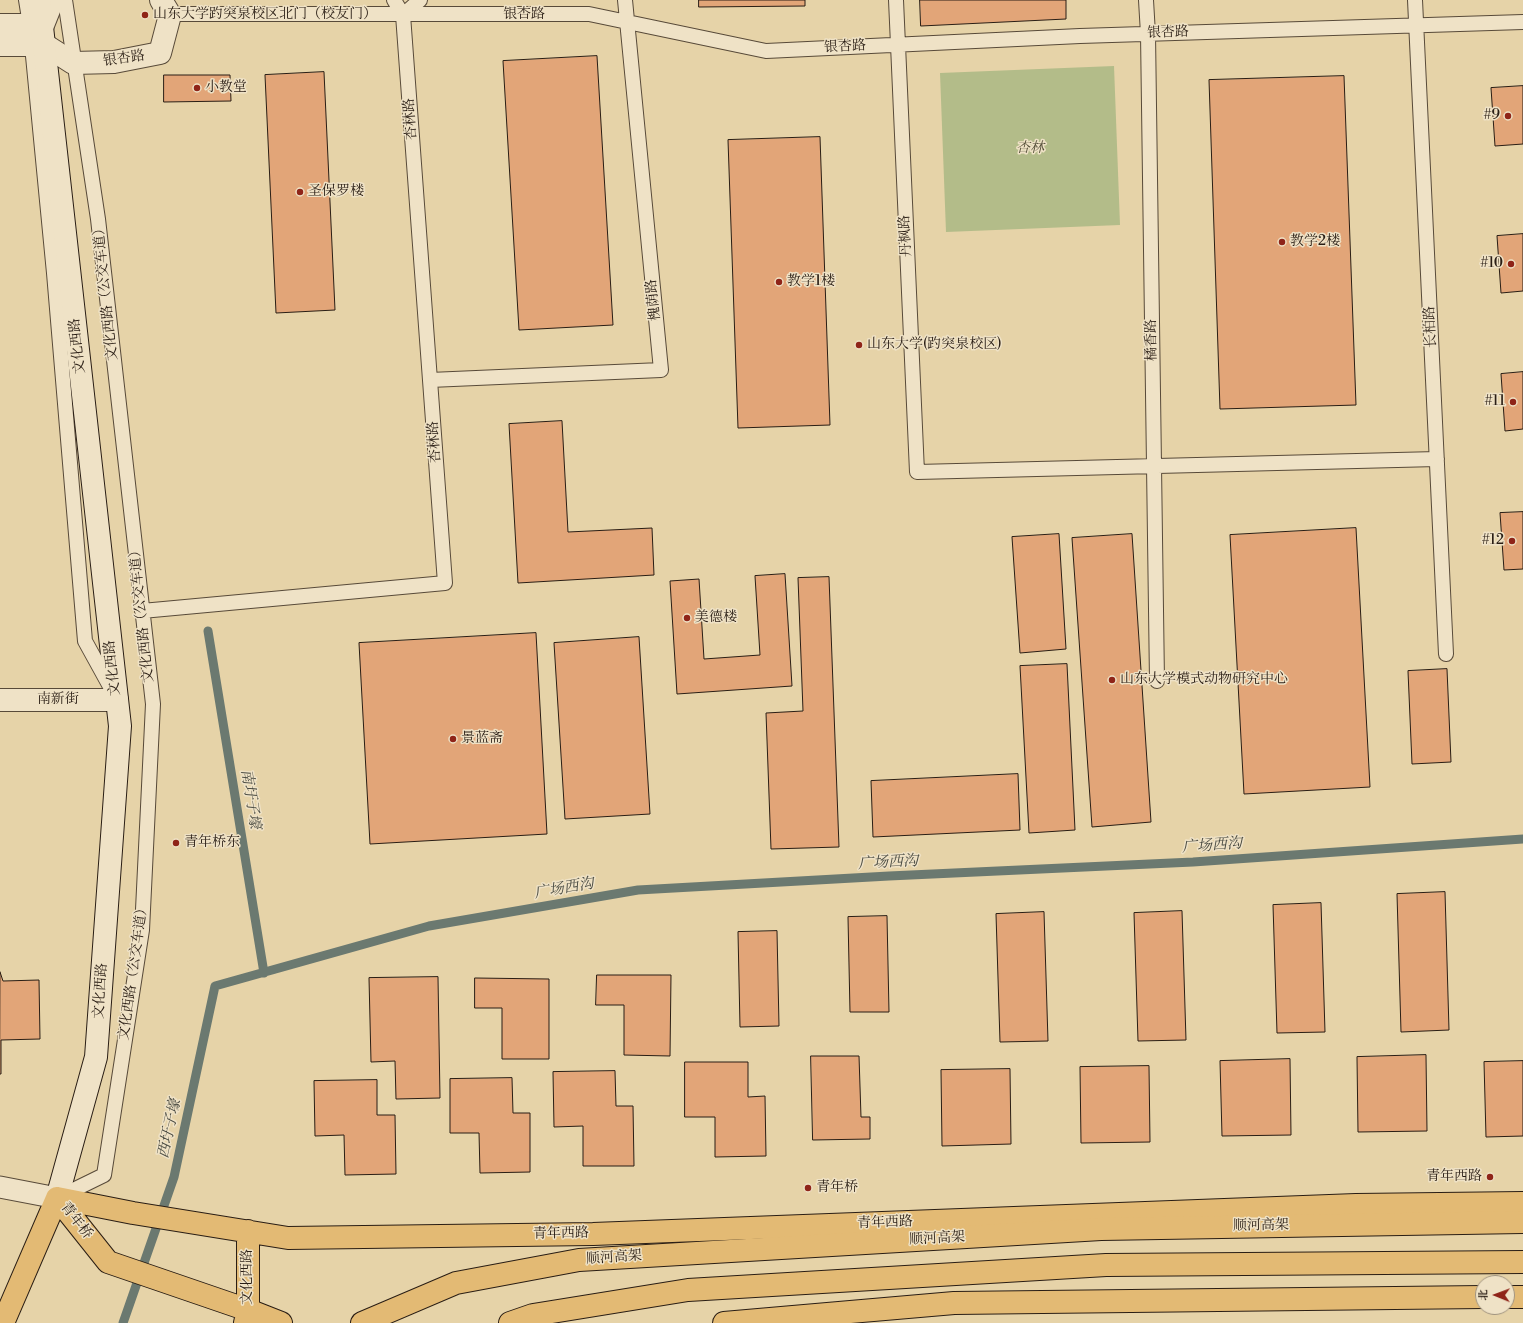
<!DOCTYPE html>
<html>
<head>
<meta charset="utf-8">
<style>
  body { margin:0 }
  #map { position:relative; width:1523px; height:1323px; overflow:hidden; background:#e6d3a8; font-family:"Libre Bodoni","Noto Serif SC",serif }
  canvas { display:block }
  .north { position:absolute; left:1475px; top:1275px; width:40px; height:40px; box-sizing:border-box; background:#efe2c6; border:1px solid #a0937f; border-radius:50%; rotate:271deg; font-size:11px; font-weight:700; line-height:16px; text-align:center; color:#291d14 }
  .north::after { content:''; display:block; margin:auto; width:14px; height:18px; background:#8f2418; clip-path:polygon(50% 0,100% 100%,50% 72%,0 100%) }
</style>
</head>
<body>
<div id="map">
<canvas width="1523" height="1323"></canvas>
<div class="north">北</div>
</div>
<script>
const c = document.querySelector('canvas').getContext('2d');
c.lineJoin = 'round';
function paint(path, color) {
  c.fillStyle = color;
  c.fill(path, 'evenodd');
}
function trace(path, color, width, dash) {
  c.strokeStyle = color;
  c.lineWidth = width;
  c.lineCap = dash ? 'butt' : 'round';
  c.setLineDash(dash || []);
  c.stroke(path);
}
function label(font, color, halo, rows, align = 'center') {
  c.font = font + ' "Libre Bodoni","Noto Serif SC",serif';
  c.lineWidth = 3;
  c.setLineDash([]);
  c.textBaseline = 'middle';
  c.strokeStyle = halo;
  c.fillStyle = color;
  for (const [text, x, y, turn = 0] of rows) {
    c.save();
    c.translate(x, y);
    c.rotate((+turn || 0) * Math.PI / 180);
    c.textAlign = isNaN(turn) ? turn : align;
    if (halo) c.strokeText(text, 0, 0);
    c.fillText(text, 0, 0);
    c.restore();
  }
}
paint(new Path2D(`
  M 1114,66 L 1120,225 L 946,232 L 940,73 Z`), '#b3bc89');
trace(new Path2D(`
  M 208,631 L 264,973
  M 123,1323 L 174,1177 L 215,986 L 429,926 L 638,890 L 889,876 L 1193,862 L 1523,839`), '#6b7970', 9);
const building = new Path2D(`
  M 699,0 L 805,0 L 805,6 L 699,7 Z
  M 920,0 L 1066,0 L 1066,19 L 921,26 Z
  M 597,56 L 613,325 L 519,330 L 503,61 Z
  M 324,72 L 335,310 L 276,313 L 265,75 Z
  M 164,75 L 230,75 L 231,101 L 164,102 Z
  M 1344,76 L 1356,405 L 1220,409 L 1209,80 Z
  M 1523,86 L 1523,144 L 1495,146 L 1491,88 Z
  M 820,137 L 830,425 L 738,428 L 728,140 Z
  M 1523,234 L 1523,291 L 1501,293 L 1497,236 Z
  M 1523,372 L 1523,429 L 1505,431 L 1501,374 Z
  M 562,421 L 568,532 L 652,528 L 654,575 L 518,583 L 509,424 Z
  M 1523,512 L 1523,569 L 1504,570 L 1500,513 Z
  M 1356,528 L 1370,787 L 1244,794 L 1230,535 Z
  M 1059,534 L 1066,649 L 1020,653 L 1012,537 Z
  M 1132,534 L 1151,822 L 1092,827 L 1072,538 Z
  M 785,574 L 792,686 L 677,694 L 670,581 L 699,579 L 704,659 L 760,655 L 755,576 Z
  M 829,577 L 839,847 L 771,849 L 766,713 L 803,711 L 798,578 Z
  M 536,633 L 547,834 L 370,844 L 359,643 Z
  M 639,637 L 650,814 L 565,819 L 554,643 Z
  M 1067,664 L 1075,830 L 1029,833 L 1020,666 Z
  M 1447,669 L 1451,762 L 1412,764 L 1408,671 Z
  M 1018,774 L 1020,830 L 873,837 L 871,781 Z
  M 1445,892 L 1449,1030 L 1401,1032 L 1397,894 Z
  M 1321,903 L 1325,1032 L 1277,1033 L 1273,905 Z
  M 1182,911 L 1186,1040 L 1138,1041 L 1134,913 Z
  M 1044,912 L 1048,1041 L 1000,1042 L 996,914 Z
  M 887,916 L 889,1012 L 850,1012 L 848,917 Z
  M 777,931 L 779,1026 L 740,1027 L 738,932 Z
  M 0,972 L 3,981 L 39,980 L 40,1039 L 1,1040 L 1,1074 L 0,1074 Z
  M 597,975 L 671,975 L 670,1056 L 624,1055 L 624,1005 L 596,1005 Z
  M 438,977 L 440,1098 L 396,1099 L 395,1061 L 371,1062 L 369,978 Z
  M 475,978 L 549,979 L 549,1059 L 502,1059 L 502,1008 L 475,1008 Z
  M 1426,1055 L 1427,1131 L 1358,1132 L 1357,1057 Z
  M 811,1056 L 859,1056 L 861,1117 L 870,1117 L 870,1139 L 813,1140 Z
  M 1290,1059 L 1291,1135 L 1222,1136 L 1220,1061 Z
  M 1523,1061 L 1523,1136 L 1486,1137 L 1484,1062 Z
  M 685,1062 L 748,1062 L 748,1097 L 765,1096 L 766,1156 L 715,1157 L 715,1117 L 685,1117 Z
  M 1149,1066 L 1150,1142 L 1081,1143 L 1080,1067 Z
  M 1010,1069 L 1011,1144 L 942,1146 L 941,1070 Z
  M 615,1071 L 616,1106 L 633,1106 L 634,1166 L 583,1166 L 583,1126 L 554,1127 L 553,1072 Z
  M 512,1078 L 513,1113 L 530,1113 L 530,1172 L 480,1173 L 479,1133 L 450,1133 L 450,1079 Z
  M 377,1080 L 377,1115 L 395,1115 L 396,1174 L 345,1175 L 344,1135 L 315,1136 L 314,1081 Z`);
paint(building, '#e2a578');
trace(building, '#291d14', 1);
const service = new Path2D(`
  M 26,0 L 30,25 L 54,273 L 85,641 L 112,690
  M 896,0 L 917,472 L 1437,459
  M 1146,0 L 1148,34 L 1157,681
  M 1415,0 L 1446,654
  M 174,14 L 589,14 L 766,51 L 1080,36 L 1523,22
  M 403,15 L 420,0
  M 430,380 L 661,370 L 625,0
  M 142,611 L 445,583 L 403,15 L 394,0
  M 57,1198 L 104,1175 L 142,930 L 153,704 L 98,219 L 65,0`);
const pedestrian = new Path2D(`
  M 0,1187 L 57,1198`);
const minor = new Path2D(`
  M 0,25 L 43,25 L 53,0
  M 0,45 L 45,45 L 73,63 L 114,62 L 160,53 L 170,15 L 161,0`);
const tertiary = new Path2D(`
  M 0,700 L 117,700`);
const secondary = new Path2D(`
  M 39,0 L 120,726 L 96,1057 L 57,1198`);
const primary = new Path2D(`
  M 57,1198 L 133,1213 L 288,1238 L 593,1234 L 1356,1205 L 1523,1203
  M 57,1198 L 108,1262 L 248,1310 L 281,1323
  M 1507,1297 L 1523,1297
  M 3,1323 L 57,1198
  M 245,1323 L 248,1310 L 248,1231
  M 724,1323 L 954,1303 L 1483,1297`);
const trunk = new Path2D(`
  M 362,1323 L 456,1283 L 579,1260 L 1101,1229 L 1523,1222
  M 510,1323 L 533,1315 L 688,1290 L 1106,1265 L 1523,1262`);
trace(service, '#584a39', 16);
trace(pedestrian, '#584a39', 23);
trace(minor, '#584a39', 24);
trace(tertiary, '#584a39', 24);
trace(secondary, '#291d14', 24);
trace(primary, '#291d14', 24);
trace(trunk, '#291d14', 24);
trace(service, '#efe2c6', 14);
trace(pedestrian, '#efe2c6', 21);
trace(minor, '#efe2c6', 22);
trace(tertiary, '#efe2c6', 22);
trace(secondary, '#efe2c6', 22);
trace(primary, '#e3ba74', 22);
trace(trunk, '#e3ba74', 22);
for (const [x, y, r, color] of [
  [145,15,4,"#8f2418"],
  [197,88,4,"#8f2418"],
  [1508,116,4,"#8f2418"],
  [300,192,4,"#8f2418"],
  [1282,242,4,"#8f2418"],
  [1511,264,4,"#8f2418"],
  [779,282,4,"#8f2418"],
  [859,345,4,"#8f2418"],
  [1513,402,4,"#8f2418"],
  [1512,541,4,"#8f2418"],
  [687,618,4,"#8f2418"],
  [1112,680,4,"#8f2418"],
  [453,739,4,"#8f2418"],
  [176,843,4,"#8f2418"],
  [1490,1177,4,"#8f2418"],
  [808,1188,4,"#8f2418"]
]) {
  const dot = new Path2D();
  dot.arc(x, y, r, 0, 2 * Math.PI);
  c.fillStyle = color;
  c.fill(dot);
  trace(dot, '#efe2c6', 1.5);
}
label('14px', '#291d14', '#efe2c6', [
  ["山东大学趵突泉校区北门（校友门）",153,15],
  ["小教堂",205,88],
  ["#9",1500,116,"right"],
  ["圣保罗楼",308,192],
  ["教学2楼",1290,242],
  ["#10",1503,264,"right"],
  ["教学1楼",787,282],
  ["山东大学(趵突泉校区)",867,345],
  ["#11",1505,402,"right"],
  ["#12",1504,541,"right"],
  ["美德楼",695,618],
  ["山东大学模式动物研究中心",1120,680],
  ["景蓝斋",461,739],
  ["青年桥东",184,843],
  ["青年西路",1482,1177,"right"],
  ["青年桥",816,1188]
], 'left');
label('14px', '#291d14', '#efe2c6', [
  ["银杏路",524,15],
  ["银杏路",1168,33,-2],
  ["银杏路",845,47,-3],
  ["银杏路",124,59,-8],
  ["杏林路",411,119,-94],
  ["丹枫路",906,236,-93],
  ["文化西路（公交车道）",106,291,-96],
  ["槐荫路",654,300,-96],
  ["长柏路",1431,327,-93],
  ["橘香路",1152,340,-91],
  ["文化西路",78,346,-96],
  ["杏林路",435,442,-94],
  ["文化西路（公交车道）",142,613,-96],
  ["文化西路",113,668,-96],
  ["南新街",58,700],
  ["文化西路（公交车道）",134,971,-82],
  ["文化西路",101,991,-86],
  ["青年桥",76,1221,52],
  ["青年西路",885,1223,-2],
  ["顺河高架",1261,1226,-1],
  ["青年西路",561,1234,-1],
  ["顺河高架",937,1239,-3],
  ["顺河高架",614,1258,-4],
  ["文化西路",248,1277,-90]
]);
label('italic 14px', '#524d37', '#efe2c6', [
  ["杏林",1030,149]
]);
label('italic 15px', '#4a4b42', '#efe2c6', [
  ["南圩子壕",250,799,81],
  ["广场西沟",1212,846,-4],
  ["广场西沟",888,863,-3],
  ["广场西沟",564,889,-10],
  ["西圩子壕",170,1129,-78]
]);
</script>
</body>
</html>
